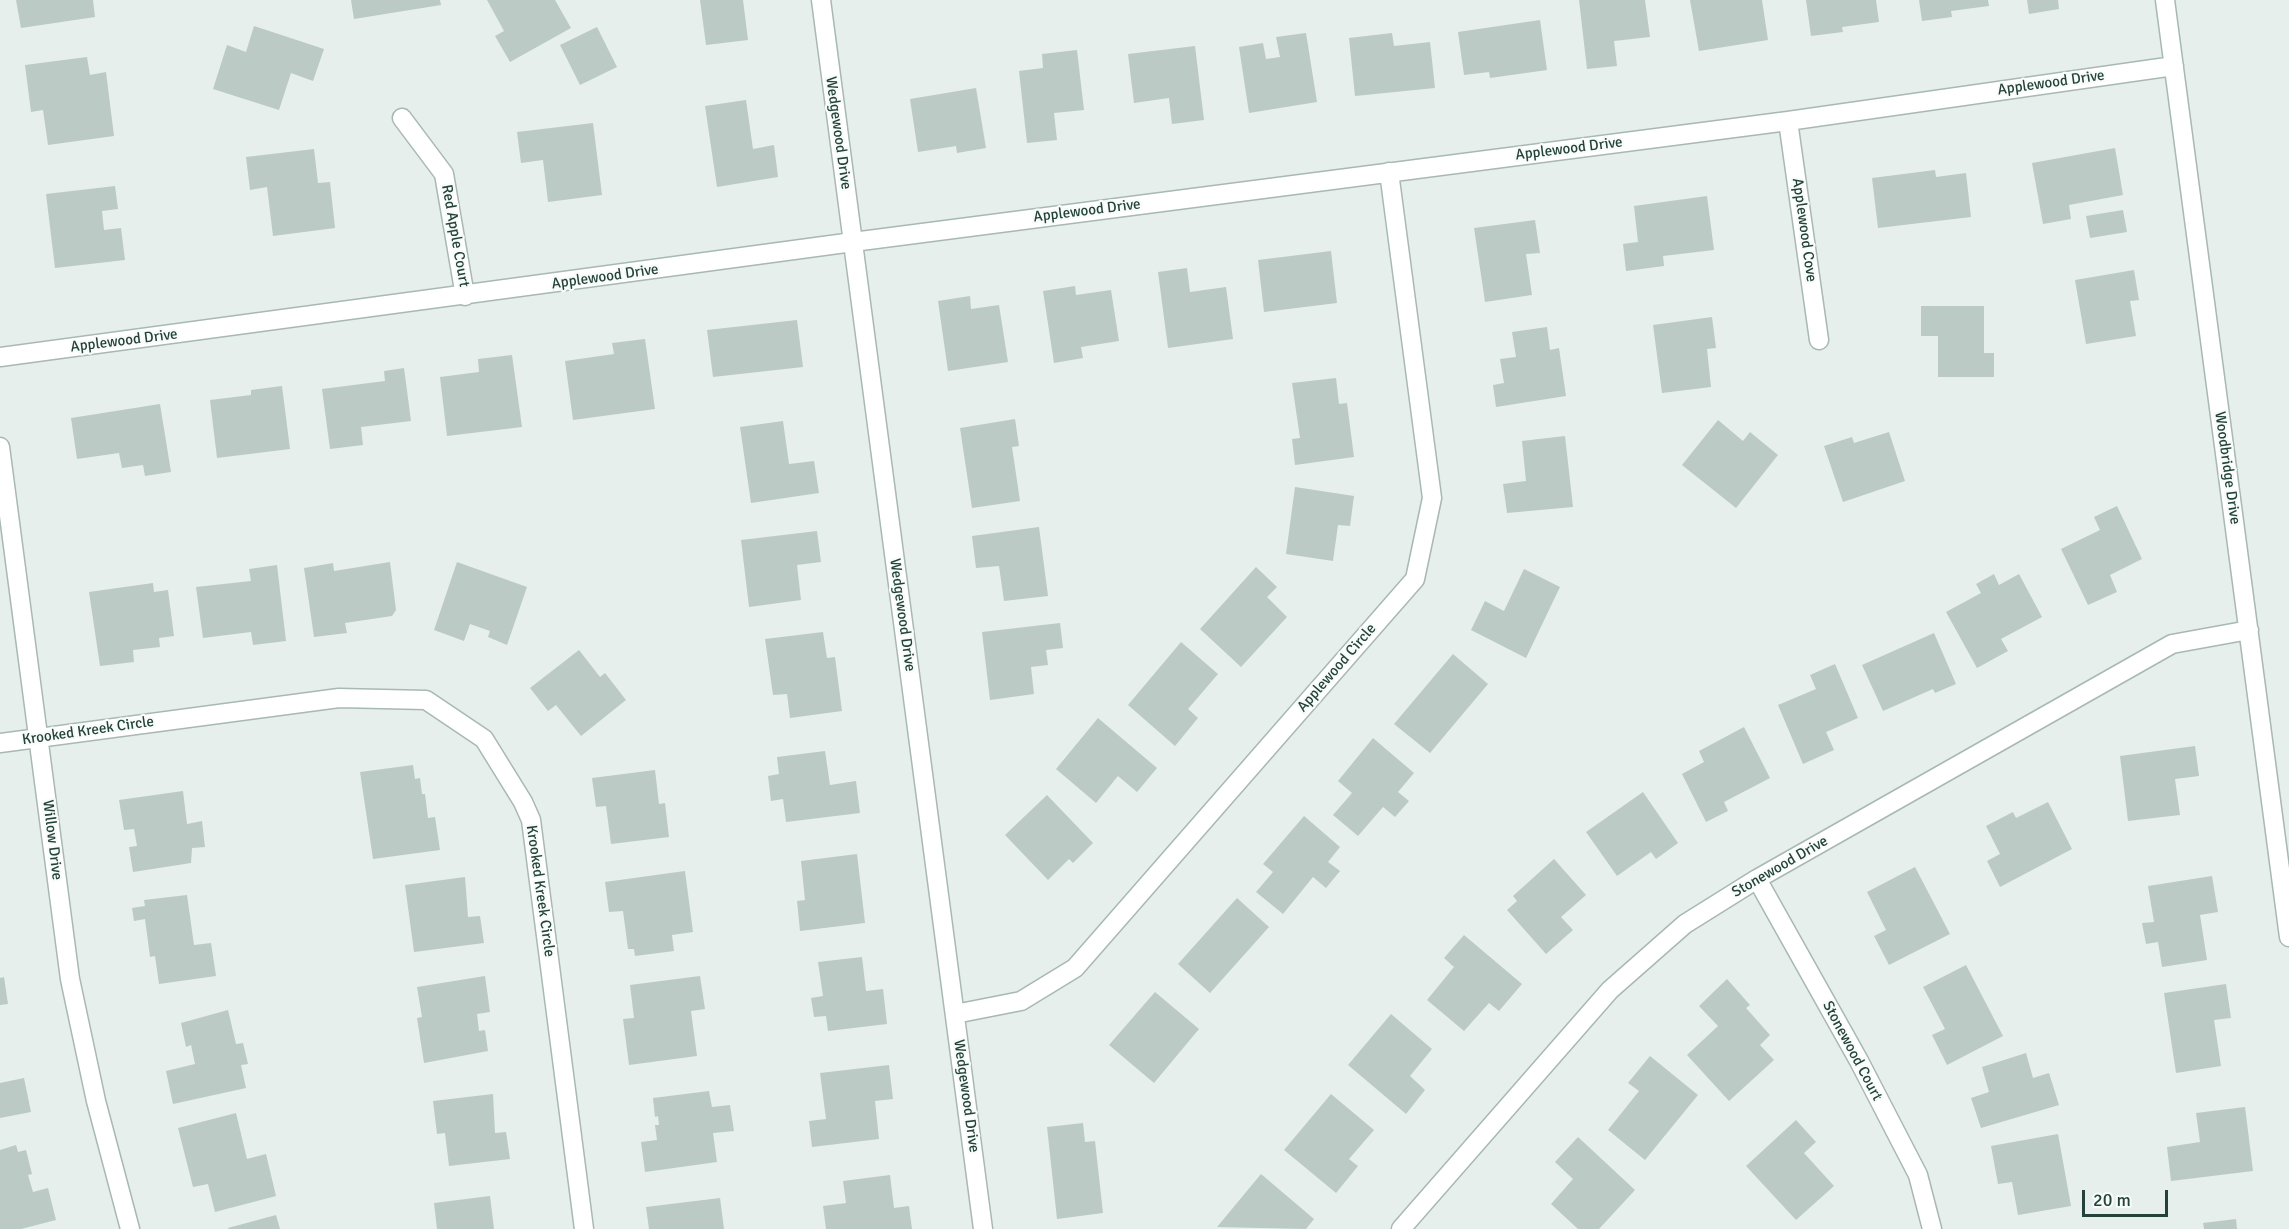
<!DOCTYPE html>
<html>
<head>
<meta charset="utf-8">
<style>
  body { margin:0 }
  #map { position:relative; width:2289px; height:1229px; overflow:hidden; background:#e6efeb; font-family:Signika,sans-serif }
  canvas { display:block }
  .scale { position:absolute; left:2082px; top:1190px; width:86px; height:27px; box-sizing:border-box; border:3px solid #24423a; border-top:0; padding-left:8px; font-size:18px; line-height:21px; white-space:nowrap; color:#24423a; -webkit-text-stroke:4px #f7fbf9; paint-order:stroke }
</style>
</head>
<body>
<div id="map">
<canvas width="2289" height="1229"></canvas>
<div class="scale">20 m</div>
</div>
<script>
const c = document.querySelector('canvas').getContext('2d');
c.lineJoin = 'round';
function paint(path, color) {
  c.fillStyle = color;
  c.fill(path, 'evenodd');
}
function trace(path, color, width, dash) {
  c.strokeStyle = color;
  c.lineWidth = width;
  c.lineCap = dash ? 'butt' : 'round';
  c.setLineDash(dash || []);
  c.stroke(path);
}
function label(font, color, halo, rows, align = 'center') {
  c.font = font + ' Signika,sans-serif';
  c.lineWidth = 4.5;
  c.setLineDash([]);
  c.textBaseline = 'middle';
  c.strokeStyle = halo;
  c.fillStyle = color;
  for (const [text, x, y, turn = 0] of rows) {
    c.save();
    c.translate(x, y);
    c.rotate((+turn || 0) * Math.PI / 180);
    c.textAlign = isNaN(turn) ? turn : align;
    if (halo) c.strokeText(text, 0, 0);
    c.fillText(text, 0, 0);
    c.restore();
  }
}
paint(new Path2D(`
  M 16,0 L 93,0 L 95,17 L 21,28 Z
  M 351,0 L 440,0 L 441,5 L 354,19 Z
  M 487,0 L 555,0 L 571,28 L 510,62 L 495,36 L 504,31 Z
  M 700,0 L 743,0 L 748,40 L 706,45 Z
  M 1579,0 L 1645,0 L 1650,37 L 1614,41 L 1617,66 L 1587,69 Z
  M 1690,0 L 1762,0 L 1768,40 L 1699,51 Z
  M 1806,0 L 1876,0 L 1879,22 L 1842,27 L 1843,32 L 1811,36 Z
  M 1919,0 L 1988,0 L 1989,6 L 1951,11 L 1952,17 L 1922,21 Z
  M 2027,0 L 2058,0 L 2059,9 L 2029,14 Z
  M 1540,20 L 1547,70 L 1490,78 L 1489,72 L 1464,75 L 1458,32 Z
  M 254,26 L 324,49 L 313,81 L 291,73 L 279,110 L 213,89 L 227,45 L 246,52 Z
  M 597,27 L 617,67 L 580,85 L 560,45 Z
  M 1306,33 L 1317,102 L 1249,113 L 1239,47 L 1263,43 L 1266,59 L 1280,57 L 1276,37 Z
  M 1392,33 L 1394,46 L 1430,42 L 1435,88 L 1355,96 L 1349,38 Z
  M 1195,46 L 1204,120 L 1172,124 L 1169,98 L 1134,103 L 1128,54 Z
  M 1077,50 L 1084,110 L 1054,113 L 1057,140 L 1027,143 L 1019,71 L 1043,68 L 1042,54 Z
  M 87,57 L 90,75 L 106,72 L 114,136 L 48,145 L 43,110 L 31,112 L 25,65 Z
  M 976,88 L 986,148 L 957,153 L 956,146 L 918,152 L 910,99 Z
  M 746,100 L 753,149 L 774,145 L 778,177 L 717,187 L 705,106 Z
  M 593,123 L 602,195 L 548,202 L 543,160 L 521,163 L 517,132 Z
  M 2115,148 L 2123,195 L 2069,205 L 2071,219 L 2043,224 L 2032,163 Z
  M 314,149 L 318,183 L 330,182 L 335,228 L 273,236 L 267,187 L 250,190 L 246,157 Z
  M 1935,170 L 1936,177 L 1966,173 L 1971,217 L 1878,228 L 1872,178 Z
  M 115,186 L 118,209 L 102,211 L 104,230 L 121,228 L 125,260 L 55,268 L 46,194 Z
  M 1707,196 L 1714,250 L 1663,256 L 1664,266 L 1626,271 L 1623,244 L 1638,242 L 1634,206 Z
  M 2123,210 L 2127,232 L 2090,238 L 2086,216 Z
  M 1535,220 L 1540,253 L 1526,254 L 1532,295 L 1485,302 L 1474,228 Z
  M 1331,251 L 1337,303 L 1264,312 L 1258,260 Z
  M 1187,268 L 1190,292 L 1226,287 L 1233,339 L 1168,348 L 1158,272 Z
  M 2134,270 L 2139,300 L 2130,301 L 2136,336 L 2086,344 L 2075,280 Z
  M 1075,286 L 1076,295 L 1111,290 L 1119,341 L 1081,347 L 1083,358 L 1054,363 L 1043,291 Z
  M 970,296 L 971,309 L 999,305 L 1008,362 L 948,371 L 938,301 Z
  M 1921,306 L 1984,306 L 1984,353 L 1994,353 L 1994,377 L 1938,377 L 1938,336 L 1921,336 Z
  M 1712,317 L 1716,348 L 1707,349 L 1711,387 L 1662,393 L 1653,325 Z
  M 797,320 L 803,367 L 713,377 L 707,330 Z
  M 1547,327 L 1550,350 L 1559,348 L 1566,396 L 1496,407 L 1493,385 L 1504,383 L 1500,359 L 1516,357 L 1512,332 Z
  M 645,339 L 655,409 L 573,420 L 565,361 L 614,354 L 612,343 Z
  M 512,355 L 522,427 L 447,436 L 440,377 L 479,372 L 478,359 Z
  M 404,368 L 411,421 L 361,427 L 363,445 L 330,449 L 322,389 L 385,381 L 384,371 Z
  M 1336,378 L 1339,404 L 1347,403 L 1354,457 L 1295,465 L 1292,439 L 1300,438 L 1292,383 Z
  M 282,386 L 290,449 L 217,458 L 210,400 L 251,395 L 251,390 Z
  M 160,404 L 171,472 L 145,476 L 143,465 L 122,468 L 119,453 L 77,459 L 71,418 Z
  M 1015,419 L 1019,446 L 1012,447 L 1020,501 L 972,508 L 960,428 Z
  M 1718,420 L 1743,441 L 1750,432 L 1778,455 L 1736,508 L 1682,465 Z
  M 783,421 L 789,464 L 814,461 L 819,493 L 751,503 L 740,427 Z
  M 1889,432 L 1905,481 L 1843,502 L 1824,446 L 1852,437 L 1854,443 Z
  M 1565,436 L 1573,507 L 1507,513 L 1503,484 L 1526,481 L 1522,441 Z
  M 1295,487 L 1354,496 L 1350,526 L 1338,525 L 1333,561 L 1286,554 Z
  M 2117,506 L 2142,559 L 2110,575 L 2117,592 L 2088,605 L 2061,549 L 2100,530 L 2094,517 Z
  M 1039,527 L 1048,596 L 1004,601 L 999,566 L 976,568 L 972,536 Z
  M 817,531 L 821,562 L 797,565 L 801,600 L 749,607 L 741,540 Z
  M 390,562 L 396,610 L 392,616 L 345,623 L 347,633 L 314,637 L 304,568 L 333,563 L 334,571 Z
  M 457,562 L 527,587 L 507,645 L 488,637 L 490,631 L 470,624 L 464,641 L 434,630 Z
  M 277,565 L 286,641 L 253,645 L 251,632 L 203,638 L 196,587 L 251,581 L 249,569 Z
  M 1256,567 L 1277,587 L 1267,597 L 1287,617 L 1241,667 L 1200,629 Z
  M 1524,569 L 1560,587 L 1526,658 L 1471,630 L 1485,601 L 1504,611 Z
  M 1994,574 L 1999,585 L 2019,574 L 2042,617 L 2001,639 L 2008,651 L 1977,668 L 1946,612 L 1981,593 L 1976,584 Z
  M 153,583 L 154,592 L 168,590 L 174,636 L 159,638 L 160,647 L 133,650 L 134,662 L 100,666 L 89,592 Z
  M 1060,623 L 1063,648 L 1046,650 L 1048,665 L 1031,667 L 1034,694 L 990,700 L 982,632 Z
  M 823,632 L 827,658 L 835,657 L 842,711 L 790,718 L 787,694 L 773,695 L 765,639 Z
  M 1934,633 L 1956,684 L 1935,693 L 1933,689 L 1883,711 L 1862,665 Z
  M 1181,642 L 1218,674 L 1188,709 L 1198,718 L 1175,746 L 1128,705 Z
  M 579,650 L 600,677 L 605,673 L 626,700 L 581,736 L 556,705 L 548,711 L 530,688 Z
  M 1453,654 L 1488,684 L 1430,753 L 1394,724 Z
  M 1835,664 L 1858,718 L 1826,732 L 1834,750 L 1803,764 L 1778,705 L 1816,689 L 1810,675 Z
  M 1098,718 L 1157,768 L 1137,792 L 1118,776 L 1096,803 L 1056,769 Z
  M 1744,727 L 1770,778 L 1724,802 L 1728,811 L 1706,822 L 1682,774 L 1704,762 L 1699,751 Z
  M 1373,738 L 1414,773 L 1398,792 L 1409,801 L 1395,817 L 1383,807 L 1358,836 L 1333,815 L 1352,793 L 1338,781 Z
  M 2195,746 L 2199,776 L 2175,779 L 2180,815 L 2128,821 L 2120,756 Z
  M 825,751 L 830,785 L 856,781 L 860,813 L 786,822 L 783,799 L 771,801 L 768,776 L 779,774 L 777,757 Z
  M 413,765 L 415,779 L 420,778 L 422,794 L 425,794 L 428,818 L 435,817 L 440,850 L 373,859 L 360,772 Z
  M 655,770 L 659,804 L 665,803 L 669,837 L 611,844 L 606,806 L 596,807 L 592,778 Z
  M 183,791 L 187,824 L 202,821 L 205,847 L 192,848 L 191,863 L 133,872 L 129,847 L 137,846 L 134,829 L 124,830 L 119,800 Z
  M 1643,792 L 1678,843 L 1656,859 L 1651,852 L 1617,876 L 1586,832 Z
  M 1047,795 L 1093,843 L 1073,863 L 1069,859 L 1048,880 L 1005,835 Z
  M 2048,802 L 2072,849 L 2000,887 L 1987,861 L 2000,854 L 1986,826 L 2013,812 L 2016,818 Z
  M 1304,816 L 1340,847 L 1328,862 L 1340,871 L 1326,888 L 1313,877 L 1283,914 L 1256,892 L 1273,872 L 1263,864 Z
  M 857,854 L 865,923 L 800,931 L 797,901 L 805,900 L 801,861 Z
  M 1554,859 L 1586,895 L 1561,917 L 1573,930 L 1546,954 L 1507,910 L 1517,901 L 1513,896 Z
  M 1915,867 L 1950,934 L 1889,965 L 1874,936 L 1886,930 L 1867,892 Z
  M 685,871 L 693,932 L 672,935 L 674,951 L 635,956 L 634,949 L 628,949 L 623,911 L 609,912 L 605,882 Z
  M 2212,876 L 2218,912 L 2200,915 L 2207,960 L 2162,967 L 2158,942 L 2146,944 L 2142,923 L 2154,922 L 2148,886 Z
  M 465,877 L 468,917 L 480,916 L 484,943 L 414,952 L 405,885 Z
  M 187,895 L 194,945 L 211,943 L 216,976 L 159,984 L 155,956 L 150,957 L 145,919 L 134,921 L 132,908 L 145,906 L 144,900 Z
  M 1237,898 L 1269,927 L 1210,993 L 1178,964 Z
  M 1464,935 L 1522,984 L 1499,1011 L 1489,1003 L 1464,1031 L 1427,1000 L 1454,967 L 1444,958 Z
  M 862,957 L 866,991 L 883,989 L 887,1024 L 828,1031 L 826,1016 L 814,1017 L 811,998 L 823,996 L 818,962 Z
  M 1966,965 L 2003,1036 L 1947,1065 L 1932,1035 L 1945,1029 L 1923,987 Z
  M 485,976 L 490,1012 L 477,1014 L 479,1031 L 485,1030 L 488,1051 L 424,1063 L 417,1018 L 422,1017 L 417,987 Z
  M 700,976 L 705,1009 L 691,1011 L 697,1056 L 629,1065 L 623,1019 L 634,1018 L 630,985 Z
  M 4,977 L 8,1004 L 0,1005 L 0,978 Z
  M 1727,979 L 1750,1005 L 1746,1008 L 1770,1035 L 1760,1045 L 1774,1060 L 1729,1101 L 1687,1055 L 1718,1026 L 1699,1006 Z
  M 2226,984 L 2231,1018 L 2214,1020 L 2221,1066 L 2176,1073 L 2164,993 Z
  M 1155,992 L 1199,1029 L 1154,1083 L 1109,1045 Z
  M 228,1010 L 236,1044 L 243,1043 L 248,1064 L 241,1065 L 246,1088 L 173,1104 L 166,1071 L 195,1064 L 191,1045 L 186,1047 L 181,1023 Z
  M 1391,1014 L 1432,1049 L 1410,1076 L 1425,1090 L 1406,1114 L 1348,1065 Z
  M 2026,1053 L 2033,1078 L 2049,1073 L 2059,1105 L 1981,1128 L 1971,1098 L 1989,1092 L 1982,1067 Z
  M 1650,1056 L 1698,1095 L 1645,1160 L 1608,1130 L 1639,1091 L 1628,1083 Z
  M 889,1065 L 893,1099 L 875,1101 L 879,1139 L 812,1147 L 809,1121 L 826,1119 L 820,1073 Z
  M 24,1078 L 31,1112 L 0,1118 L 0,1083 Z
  M 709,1091 L 712,1107 L 730,1105 L 734,1131 L 713,1133 L 717,1162 L 645,1172 L 641,1142 L 657,1140 L 655,1125 L 659,1125 L 658,1116 L 655,1117 L 653,1098 Z
  M 493,1094 L 495,1133 L 506,1132 L 510,1159 L 449,1166 L 445,1133 L 437,1134 L 433,1101 Z
  M 1331,1094 L 1374,1130 L 1349,1159 L 1358,1166 L 1336,1193 L 1284,1150 Z
  M 2245,1107 L 2253,1171 L 2171,1181 L 2167,1147 L 2200,1142 L 2196,1113 Z
  M 236,1113 L 247,1159 L 266,1154 L 276,1196 L 215,1212 L 208,1184 L 193,1187 L 178,1128 Z
  M 1796,1120 L 1816,1142 L 1804,1153 L 1834,1186 L 1796,1220 L 1746,1166 Z
  M 1083,1123 L 1085,1142 L 1095,1141 L 1103,1213 L 1057,1219 L 1047,1127 Z
  M 2058,1134 L 2071,1206 L 2018,1215 L 2012,1182 L 1998,1184 L 1991,1146 Z
  M 1578,1137 L 1635,1190 L 1599,1229 L 1578,1229 L 1551,1204 L 1573,1179 L 1555,1162 Z
  M 16,1145 L 18,1152 L 26,1150 L 32,1174 L 28,1175 L 33,1192 L 48,1188 L 56,1220 L 21,1229 L 0,1229 L 0,1150 Z
  M 1261,1174 L 1314,1219 L 1306,1229 L 1217,1227 Z
  M 890,1175 L 894,1208 L 909,1206 L 912,1229 L 826,1229 L 823,1206 L 846,1203 L 843,1181 Z
  M 490,1196 L 494,1229 L 437,1229 L 434,1203 Z
  M 720,1198 L 724,1229 L 649,1229 L 646,1207 Z
  M 276,1215 L 280,1229 L 228,1229 L 228,1228 Z
  M 2236,1219 L 2237,1229 L 2204,1229 L 2203,1223 Z`), '#bbcac4');
const street = new Path2D(`
  M 821,0 L 983,1229
  M 2165,0 L 2289,937
  M 402,118 L 444,174 L 465,296
  M 1788,121 L 1819,340
  M 0,357 L 853,242 L 1788,121 L 2174,66
  M 0,447 L 70,979 L 96,1101 L 130,1229
  M 0,743 L 339,698 L 426,700 L 484,739 L 523,802 L 531,820 L 584,1229
  M 1757,879 L 1859,1061 L 1918,1175 L 1932,1229
  M 955,1014 L 1021,1001 L 1075,968 L 1415,579 L 1432,498 L 1389,172
  M 1401,1229 L 1610,990 L 1685,924 L 1757,879 L 2172,644 L 2249,630`);
trace(street, '#a8b8b2', 21);
trace(street, '#fff', 18);
label('15px', '#24423a', '#f7fbf9', [
  ["Applewood Drive",2051,83,-8],
  ["Wedgewood Drive",838,133,82],
  ["Applewood Drive",1569,149,-7],
  ["Applewood Drive",1087,211,-7],
  ["Applewood Cove",1804,230,82],
  ["Red Apple Court",455,236,80],
  ["Applewood Drive",605,277,-8],
  ["Applewood Drive",124,341,-7],
  ["Woodbridge Drive",2227,468,82],
  ["Wedgewood Drive",902,615,82],
  ["Applewood Circle",1337,668,-49],
  ["Krooked Kreek Circle",88,731,-8],
  ["Willow Drive",52,840,83],
  ["Stonewood Drive",1780,867,-30],
  ["Krooked Kreek Circle",540,891,82],
  ["Stonewood Court",1852,1051,62],
  ["Wedgewood Drive",966,1096,82]
]);
</script>
</body>
</html>
